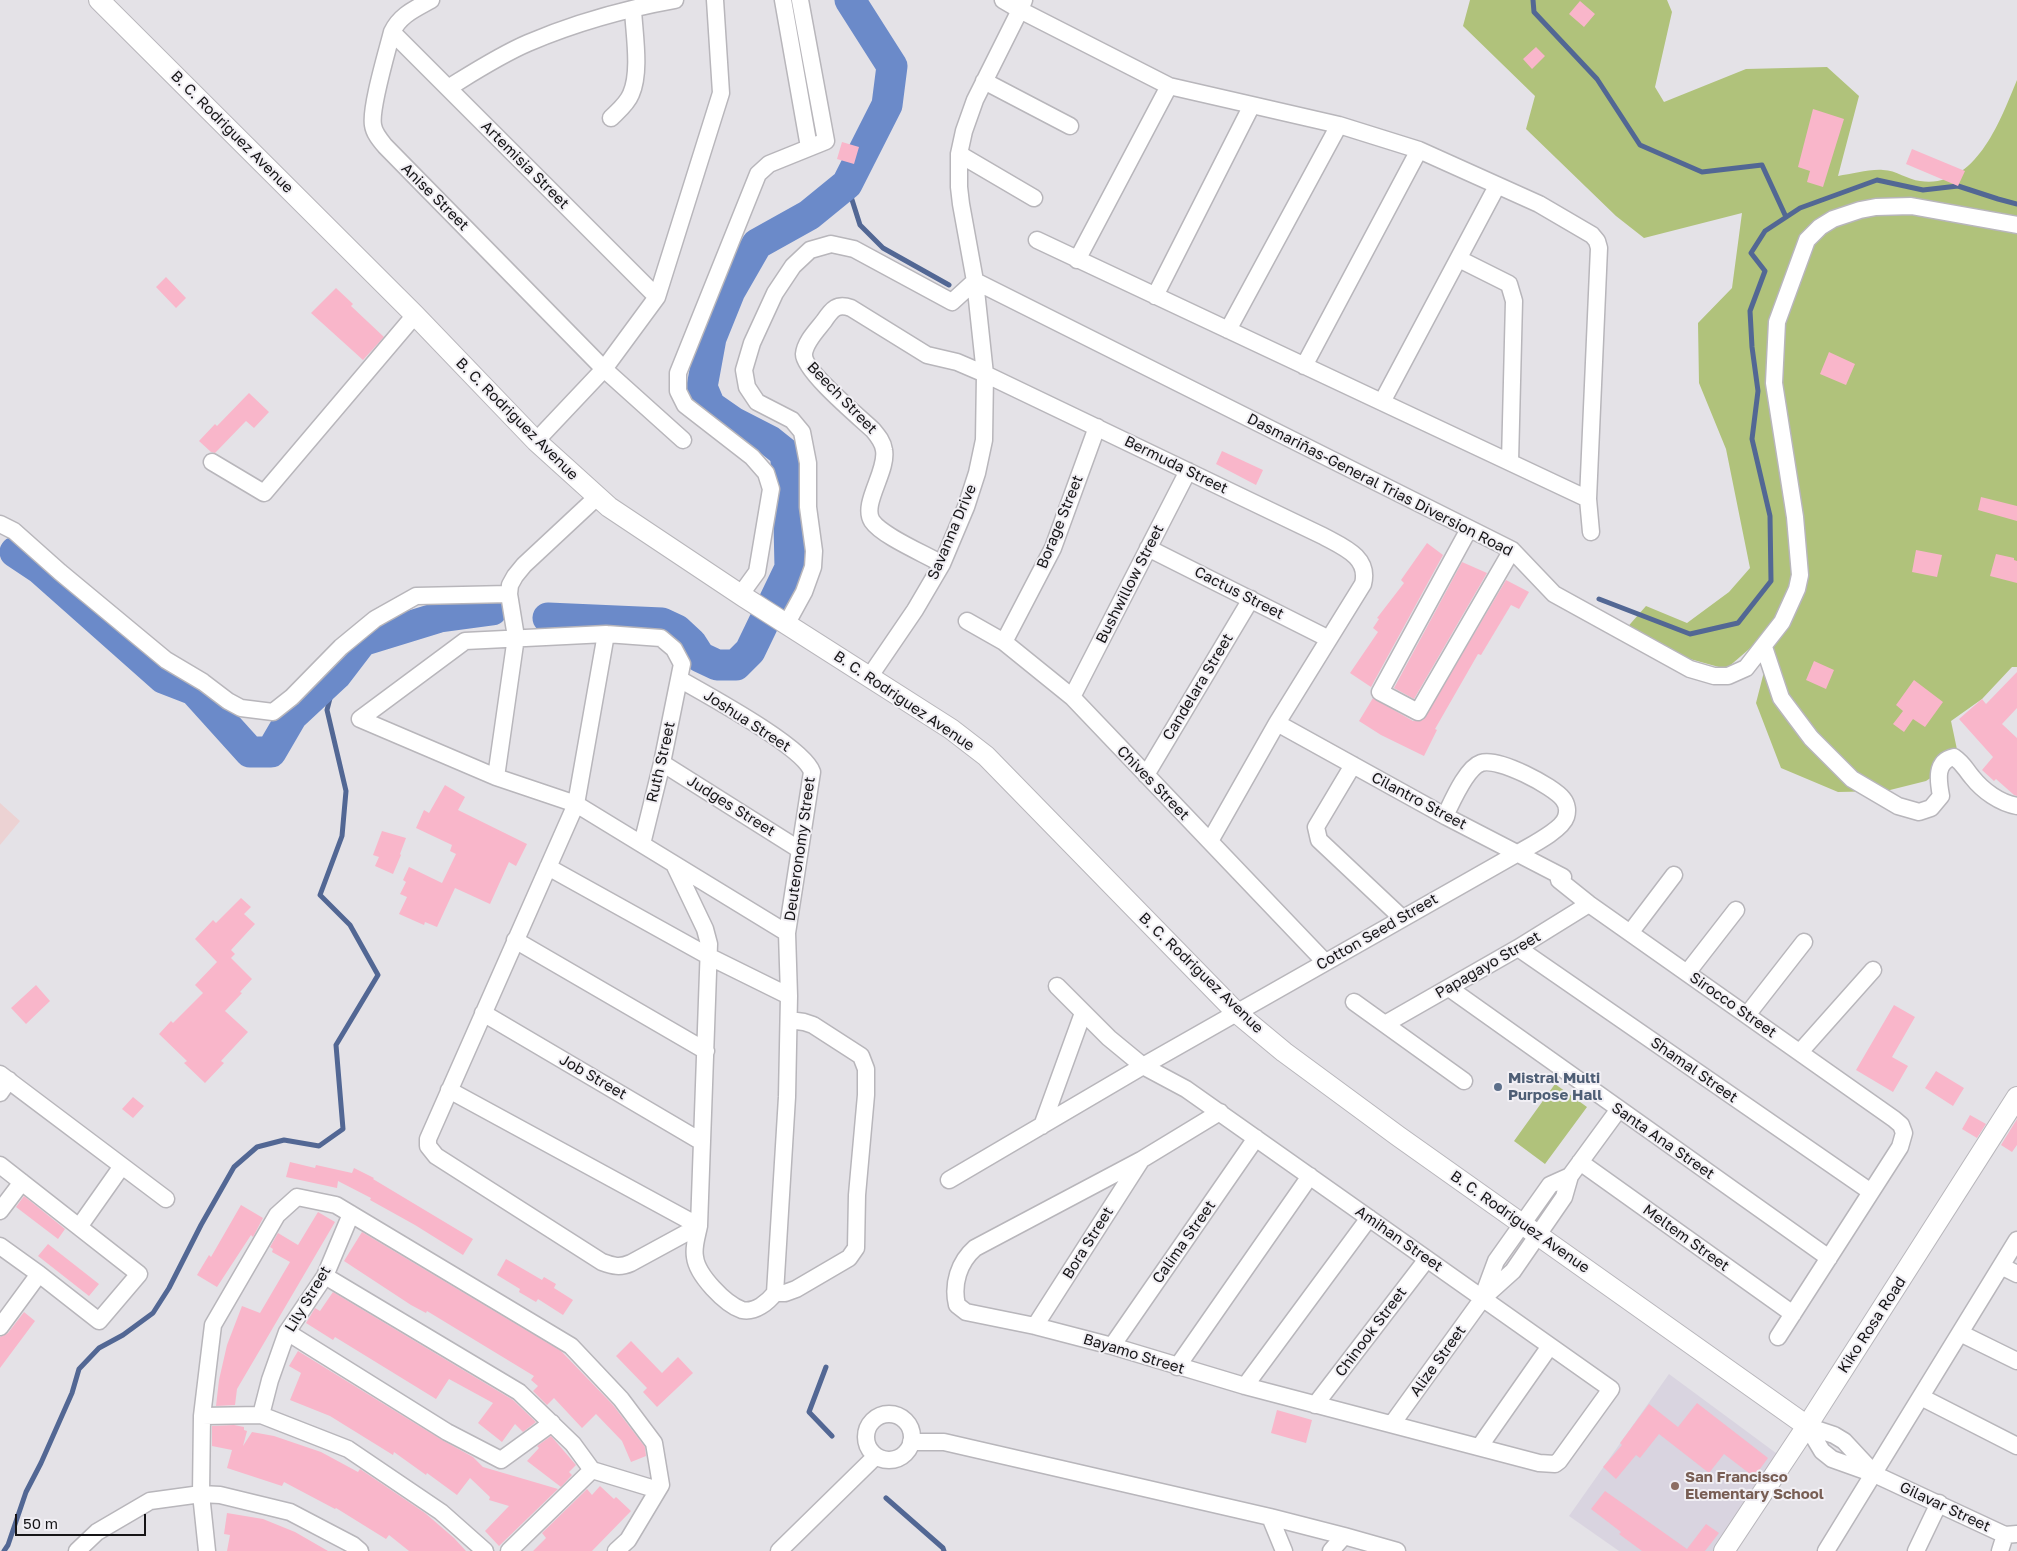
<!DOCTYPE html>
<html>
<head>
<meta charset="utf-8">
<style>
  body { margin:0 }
  #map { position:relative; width:2017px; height:1551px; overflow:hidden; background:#e4e2e7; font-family:"Golos Text",sans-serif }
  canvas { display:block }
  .scale { position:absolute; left:15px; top:1514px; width:131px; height:22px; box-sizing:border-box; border:2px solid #161517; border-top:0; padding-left:6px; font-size:15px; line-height:18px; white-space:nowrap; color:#161517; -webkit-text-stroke:4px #f1eff4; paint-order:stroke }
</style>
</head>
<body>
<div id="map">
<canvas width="2017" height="1551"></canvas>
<div class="scale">50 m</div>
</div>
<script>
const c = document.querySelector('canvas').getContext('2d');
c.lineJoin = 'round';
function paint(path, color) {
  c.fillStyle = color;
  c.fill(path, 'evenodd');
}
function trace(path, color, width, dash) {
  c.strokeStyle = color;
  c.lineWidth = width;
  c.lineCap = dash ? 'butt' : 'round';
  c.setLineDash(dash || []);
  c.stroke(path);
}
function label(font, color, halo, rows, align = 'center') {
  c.font = font + ' "Golos Text",sans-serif';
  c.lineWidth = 4;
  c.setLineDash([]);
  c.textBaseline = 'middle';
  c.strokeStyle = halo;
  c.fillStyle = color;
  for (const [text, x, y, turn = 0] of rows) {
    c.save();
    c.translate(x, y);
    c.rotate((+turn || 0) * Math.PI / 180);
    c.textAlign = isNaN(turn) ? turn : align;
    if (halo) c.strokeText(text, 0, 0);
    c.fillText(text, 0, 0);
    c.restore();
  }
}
paint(new Path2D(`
  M 0,803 L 20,821 L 0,845 Z`), '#ecd2d3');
paint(new Path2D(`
  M 1669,1374 L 1780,1456 L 1714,1551 L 1619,1551 L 1569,1516 Z`), '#d9d4e0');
paint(new Path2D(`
  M 1470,0 L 1667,0 L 1672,12 L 1655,87 L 1664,102 L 1746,69 L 1827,67 L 1859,96 L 1838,176 C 1852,174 1869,169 1883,170 C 1896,170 1908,180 1920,181 C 1976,189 2000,121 2017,80 L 2017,667 L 2012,667 L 1982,699 L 1951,721 L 1959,759 L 1926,781 L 1886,791 L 1838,792 L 1781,768 L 1756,703 L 1766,664 L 1755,644 L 1726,669 L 1672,654 L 1624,631 L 1646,606 L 1687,623 L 1729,592 L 1750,568 L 1726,449 L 1699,383 L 1698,323 L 1732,288 L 1742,213 L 1644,238 L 1616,216 L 1526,129 L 1535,96 L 1463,26 Z
  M 1555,1084 L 1587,1107 L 1545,1164 L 1514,1141 Z`), '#b0c27b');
trace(new Path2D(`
  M 1533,0 L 1534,12 L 1597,79 L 1640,145 L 1702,172 L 1762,165 L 1786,217
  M 847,184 L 860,225 L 883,248 L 949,285
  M 1599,599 L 1690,634 L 1738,623 L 1771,581 L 1770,516 L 1752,439 L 1758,391 L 1752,347 L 1750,311 L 1765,271 L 1751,253 L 1765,231 L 1800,208 L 1877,180 L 1923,190 L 1958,186 L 1998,199 L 2017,204
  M 826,1367 L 809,1412 L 832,1436
  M 886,1498 L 943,1548 L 944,1551
  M 4,1551 L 8,1545 L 26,1492 L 41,1463 L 72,1393 L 79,1369 L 99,1348 L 123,1335 L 153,1313 L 169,1288 L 201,1225 L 234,1167 L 257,1147 L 284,1140 L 319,1146 L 343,1129 L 336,1045 L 378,975 L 350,925 L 320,895 L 342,836 L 346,791 L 327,710 L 336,675`), '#526794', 5);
trace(new Path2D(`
  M 15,552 L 39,568 L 163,678 L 194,690 L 250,752 L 271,752 L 292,716 L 336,675 L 362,641 L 440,617 L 492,610
  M 548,618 L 662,623 L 677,630 L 691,643 L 700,657 L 717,665 L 736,665 L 750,651 L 790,568 L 788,478 L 785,453 L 770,441 L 733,422 L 710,406 L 702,387 L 711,338 L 730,291 L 757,244 L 809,215 L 847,184 L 887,105 L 892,66 L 850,0`), '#6b8ac9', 31);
paint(new Path2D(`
  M 1580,1 L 1595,14 L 1584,27 L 1569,14 Z
  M 1536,47 L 1545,56 L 1532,69 L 1523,59 Z
  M 1813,109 L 1844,119 L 1823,187 L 1807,182 L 1810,171 L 1798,167 Z
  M 842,142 L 859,147 L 854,164 L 837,159 Z
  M 1912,149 L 1965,171 L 1958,186 L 1906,164 Z
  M 166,277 L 186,298 L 176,308 L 156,287 Z
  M 336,288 L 353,304 L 351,306 L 384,337 L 363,360 L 311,313 Z
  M 1829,352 L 1855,364 L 1846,385 L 1820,374 Z
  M 249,393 L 269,412 L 254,428 L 246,421 L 215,453 L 211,452 L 199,441 L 215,424 L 217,426 Z
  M 1222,451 L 1263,470 L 1256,485 L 1216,464 Z
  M 1981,497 L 2017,506 L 2017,521 L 1978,510 Z
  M 1427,543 L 1443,555 L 1371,687 L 1350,673 L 1378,632 L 1373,628 L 1379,619 L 1377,618 L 1404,583 L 1401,580 Z
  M 1916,550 L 1942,555 L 1937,577 L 1912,572 Z
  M 1996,554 L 2014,558 L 2014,560 L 2017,561 L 2017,583 L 1990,576 Z
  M 1462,562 L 1487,573 L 1414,699 L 1394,688 Z
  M 1506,580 L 1529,592 L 1519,609 L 1511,605 L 1481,655 L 1478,654 L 1435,729 L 1437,730 L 1424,756 L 1381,735 L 1359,721 L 1373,698 L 1413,721 L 1423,720 Z
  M 1814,661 L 1834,670 L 1826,689 L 1806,680 Z
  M 2017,672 L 2017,708 L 2002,724 L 2017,738 L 2017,796 L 2014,795 L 1996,779 L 1994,781 L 1982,770 L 1993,757 L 1959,719 L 1982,699 L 1986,704 Z
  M 1914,680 L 1943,702 L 1925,727 L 1913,719 L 1904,732 L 1893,724 L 1903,711 L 1896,705 Z
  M 445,785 L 465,797 L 458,810 L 527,844 L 516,866 L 509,862 L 490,904 L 455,888 L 437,927 L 425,922 L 424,925 L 399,914 L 407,897 L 400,894 L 406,882 L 403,880 L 409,867 L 442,883 L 456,854 L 450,851 L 452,845 L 416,828 L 424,810 L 429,813 Z
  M 382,831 L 406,838 L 400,854 L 401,855 L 393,874 L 375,866 L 379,857 L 373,855 Z
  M 241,898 L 251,907 L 244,914 L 255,924 L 231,950 L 235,954 L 231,958 L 252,979 L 240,992 L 242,993 L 225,1011 L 248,1032 L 221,1061 L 224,1063 L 205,1083 L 184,1063 L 187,1061 L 159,1034 L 171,1021 L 173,1023 L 203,993 L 195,985 L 217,962 L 195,939 L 213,920 L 216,923 Z
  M 36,985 L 50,1001 L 26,1024 L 11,1008 Z
  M 1894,1005 L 1915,1017 L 1892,1057 L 1908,1066 L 1893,1092 L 1856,1070 Z
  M 1936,1071 L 1964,1088 L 1953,1106 L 1925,1088 Z
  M 133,1097 L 144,1106 L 133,1118 L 122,1109 Z
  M 1970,1115 L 1986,1124 L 1977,1138 L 1962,1129 Z
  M 2017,1119 L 2017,1145 L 2012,1152 L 2001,1145 Z
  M 290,1162 L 315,1168 L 316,1165 L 352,1173 L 354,1168 L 374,1178 L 373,1179 L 473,1239 L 463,1255 L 415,1225 L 370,1200 L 371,1198 L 338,1181 L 337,1188 L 286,1177 Z
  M 24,1196 L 65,1229 L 58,1239 L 16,1207 Z
  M 241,1205 L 263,1218 L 253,1237 L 251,1235 L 217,1287 L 197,1275 L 209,1255 L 211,1257 Z
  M 318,1212 L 335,1222 L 237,1389 L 235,1405 L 216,1406 L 219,1380 L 227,1345 L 242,1306 L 260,1313 L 290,1262 L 272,1252 L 273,1249 L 270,1247 L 278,1233 L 298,1245 Z
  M 362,1232 L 561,1351 L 613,1405 L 645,1447 L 646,1456 L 631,1462 L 622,1441 L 596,1414 L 582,1428 L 554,1398 L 547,1405 L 533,1391 L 538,1386 L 531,1380 L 534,1376 L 427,1311 L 426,1313 L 411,1305 L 344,1261 Z
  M 48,1244 L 99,1284 L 89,1296 L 38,1256 Z
  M 506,1259 L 542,1280 L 544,1277 L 556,1284 L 554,1288 L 573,1300 L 563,1315 L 538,1299 L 536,1302 L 519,1292 L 520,1289 L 497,1275 Z
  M 333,1292 L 513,1400 L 536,1422 L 523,1432 L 515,1424 L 502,1442 L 478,1423 L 493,1403 L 449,1379 L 436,1399 L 335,1337 L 333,1340 L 306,1323 L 315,1308 L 320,1311 Z
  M 24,1312 L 35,1321 L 0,1368 L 0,1337 L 8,1333 Z
  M 631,1341 L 662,1373 L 678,1357 L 693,1373 L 657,1407 L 643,1392 L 647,1388 L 616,1356 Z
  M 298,1351 L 442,1440 L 473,1457 L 483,1467 L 558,1489 L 499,1546 L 485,1531 L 509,1506 L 489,1500 L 490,1497 L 470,1478 L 457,1495 L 427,1473 L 426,1475 L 394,1452 L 393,1455 L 330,1416 L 290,1400 L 301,1373 L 289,1366 Z
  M 1697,1403 L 1768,1458 L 1754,1477 L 1724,1454 L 1709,1473 L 1659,1434 L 1640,1458 L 1636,1455 L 1616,1479 L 1603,1467 L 1622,1445 L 1620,1443 L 1649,1404 L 1678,1427 Z
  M 1277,1410 L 1312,1420 L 1306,1443 L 1271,1433 Z
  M 234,1425 L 244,1427 L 244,1430 L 247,1431 L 243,1446 L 252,1432 L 274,1436 L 321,1452 L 358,1472 L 360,1469 L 425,1513 L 454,1538 L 466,1551 L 409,1551 L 389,1535 L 386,1539 L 336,1508 L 335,1509 L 284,1482 L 282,1486 L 227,1468 L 232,1450 L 212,1446 L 212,1426 Z
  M 551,1436 L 576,1465 L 569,1472 L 572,1475 L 561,1487 L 527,1461 L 539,1448 L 537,1446 Z
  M 600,1486 L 614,1499 L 616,1497 L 631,1511 L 592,1551 L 533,1551 L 546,1538 L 542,1533 L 587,1489 L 592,1495 Z
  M 1605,1491 L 1687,1549 L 1706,1524 L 1719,1533 L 1705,1551 L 1642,1551 L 1619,1534 L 1621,1532 L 1591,1509 Z
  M 227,1513 L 263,1519 L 295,1532 L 328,1551 L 227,1551 L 230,1535 L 224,1534 Z`), '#f9b6ca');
const minor = new Path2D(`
  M 431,0 C 415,9 400,15 392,32 C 387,52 370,108 373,125 C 374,133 380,140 385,146 L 604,369 L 683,440
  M 783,0 L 809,147
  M 1003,0 L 1020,10 L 1024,0
  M 392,32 L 657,297
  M 984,81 L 1070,126
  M 448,88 C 474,72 500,55 528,43 C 575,23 625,9 675,0
  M 611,118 C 618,111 627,104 631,94 C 641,72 634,33 633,9
  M 959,154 L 1034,198
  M 1037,240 L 1588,499
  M 1459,259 L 1509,284 L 1514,301 L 1510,462
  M 1077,260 L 1169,86 L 1252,105
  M 1155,296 L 1252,105 L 1339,125 L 1419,150 L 1539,204 L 1592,235 L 1597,241 L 1599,248 L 1588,499 L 1591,532
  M 1228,330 L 1339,125
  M 1304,366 L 1419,150
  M 1382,402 L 1497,186
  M 536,441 L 604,369 L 657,297 L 721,93 L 715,0
  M 212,462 L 264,493 L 415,315
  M 0,524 L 14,531 L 60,572 L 166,660 L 203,682 L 228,701 L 241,708 L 273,712 L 292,697 L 341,647 L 375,619 L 416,596 L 509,594
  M 1469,529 L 1380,692 L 1418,712 L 1512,550
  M 1148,548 L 1329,639
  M 942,564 C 925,554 882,536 872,521 C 861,504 888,471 884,450 C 883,442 878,436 873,430 C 859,417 803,370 804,354 C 805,342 817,330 824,321 C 832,309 837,303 851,308 L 927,355 L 957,362 L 985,374 L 1323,536 C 1343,547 1370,557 1363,584 L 1277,723 L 1210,841
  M 741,594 L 757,572 L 771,489 L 766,473 L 752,457 L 685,405 L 678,391 L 678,373 L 758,174 L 769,164 L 826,141 L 800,0
  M 967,621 L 1004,642 L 1072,697 L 1325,962
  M 787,623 L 804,592 L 813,567 L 814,551 L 808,507 L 808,463 L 802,432 L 792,420 L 757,402 L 747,387 L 744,370 L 752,343 L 775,293 L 793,266 L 810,250 L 831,244 L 854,249 L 952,302 L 975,281 L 1512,550 L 1554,594 L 1690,669 L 1714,676 L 1728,676 L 1746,668 L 1782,622 L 1797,589 L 1800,575 L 1795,517 L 1774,383 L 1777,322 L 1807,240 L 1820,227 L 1833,219 L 1860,210 L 1876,207 L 1911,206 L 2017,225
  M 1004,642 L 1053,548 L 1097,427
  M 1764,647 L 1781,698 L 1811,738 L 1852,779 L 1898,806 L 1919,812 L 1931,808 L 1941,796 C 1938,780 1935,761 1954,757 C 1964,764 1965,769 1972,777 C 1983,791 2000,803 2017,806
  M 870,676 L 915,610 L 942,564 L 966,507 L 977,473 L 984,440 L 985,374 L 975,281 L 961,204 L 959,187 L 959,154 L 964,131 L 975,100 L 1020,10 L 1169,86
  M 681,680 C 707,695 804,747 812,772 L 787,933 L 789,996 L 787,1097 L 775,1293 C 768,1302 755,1313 742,1310 C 725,1304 697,1275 695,1257 C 693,1247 697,1236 699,1226
  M 1072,697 L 1188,471
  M 360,719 L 465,641 L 606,634 L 661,638 L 674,649 L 682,664 L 662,763 L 642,844
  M 360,719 L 496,777 L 576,804 L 606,634
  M 1277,723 L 1445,816 L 1563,877
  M 662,763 L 800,850
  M 1353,765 L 1316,827 L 1319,840 L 1402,918
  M 1146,775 L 1251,599
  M 496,777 L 516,637 L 509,594 L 510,585 L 515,576 L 524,565 L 597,497
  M 548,867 L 710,957 L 789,996
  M 1559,880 L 1589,904 L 1894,1119 L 1901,1125 L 1904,1133 L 1900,1147 L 1778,1337
  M 1630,933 L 1674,875
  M 515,940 L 706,1051
  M 1518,948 L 1871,1192
  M 1687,973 L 1736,910
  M 1057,986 L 1109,1038 L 1143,1066 L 1186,1089 L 1611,1389 L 1559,1461 L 1555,1464 L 1539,1463 L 1245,1386 L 1112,1346 L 1035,1326 L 966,1312 L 957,1305 C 952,1284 959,1262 975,1248 L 1141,1160 L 1220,1112
  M 1449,988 L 1829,1258
  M 1354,1002 L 1464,1081
  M 483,1013 L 702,1142
  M 1747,1015 L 1804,942
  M 1385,1024 L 1518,948 L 1589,904
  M 1800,1052 L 1873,970
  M 0,1074 L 166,1199
  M 449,1090 L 699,1226 L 709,944 L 705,929 L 674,864
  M 0,1093 L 9,1080
  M 1042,1126 L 1083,1013
  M 1580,1162 L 1793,1314
  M 0,1165 L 139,1274 L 99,1321 L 39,1274 L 0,1246
  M 949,1180 L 1143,1066 L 1518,853 C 1530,846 1562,830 1566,817 C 1568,811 1567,804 1563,799 C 1553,786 1498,757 1481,763 C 1466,768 1452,802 1445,816
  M 0,1211 L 22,1182
  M 699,1226 L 631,1263 C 620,1268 613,1266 602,1262 L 436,1156 L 428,1146 L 428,1139 L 576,804 L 787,933
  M 79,1227 L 122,1166
  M 2001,1266 L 2017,1274
  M 325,1276 L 519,1392 L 573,1444 L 592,1470 L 509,1551
  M 775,1293 L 785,1293 L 796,1289 L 849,1258 L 856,1248 L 857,1195 L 866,1095 L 866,1069 L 861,1056 L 813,1025 L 804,1022 L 789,1020
  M 1483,1296 L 1496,1261 L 1550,1185 L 1570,1176
  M 1035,1326 L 1140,1162
  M 0,1327 L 39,1274
  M 287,1332 L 447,1432 L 501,1460 L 552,1423
  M 1960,1333 L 2017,1361
  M 1112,1346 L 1256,1138
  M 1177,1367 L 1310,1176
  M 1245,1386 L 1369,1218
  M 1921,1397 L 2017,1446
  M 1315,1405 L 1427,1259
  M866 1437a23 23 0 1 1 46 0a23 23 0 1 1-46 0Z
  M 261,1415 L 270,1380 L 287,1332 L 325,1276 L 351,1214
  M 202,1416 L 261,1415 L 348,1449 L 441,1512 L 485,1551
  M 1392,1424 L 1483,1298 L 1513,1271 L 1564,1197 L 1570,1176 L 1619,1109
  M 1807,1426 L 1822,1451 L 1832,1459 L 1874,1474 L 2005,1535 L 2017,1534
  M 1807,1426 L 1834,1435 L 1844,1441 L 1871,1470
  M 911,1442 L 944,1442 L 1270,1517 L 1344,1536
  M 1480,1446 L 1550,1346
  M 592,1470 L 658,1490
  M 1270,1517 L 1284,1551
  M 77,1551 L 97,1532 L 150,1501 L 201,1494 L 220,1495 L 290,1512 L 353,1545 L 360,1551
  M 207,1551 L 201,1494 L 202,1416 L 213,1325 L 277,1215 L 297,1197 L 336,1205 L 571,1346 L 621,1399 L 654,1443 L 661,1485 L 628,1540 L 616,1551
  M 779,1551 L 876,1456
  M 1331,1551 L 1344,1536 L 1397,1551
  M 1826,1551 L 2017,1240
  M 1916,1551 L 1939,1503
  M 2000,1551 L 2005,1535`);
const tertiary = new Path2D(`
  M 99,0 L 415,315 L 536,441 L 609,507 L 744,597 L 951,729 L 986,756 L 1237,1013 L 1284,1052 L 1398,1136 L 1807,1426
  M 1724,1551 L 1807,1426 L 2017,1097`);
trace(minor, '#b8b6bb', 19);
trace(tertiary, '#b8b6bb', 22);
trace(minor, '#fff', 16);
trace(tertiary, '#fff', 20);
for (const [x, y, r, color] of [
  [1498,1087,5,"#5c6f8a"],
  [1675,1486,5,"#8d6e63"]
]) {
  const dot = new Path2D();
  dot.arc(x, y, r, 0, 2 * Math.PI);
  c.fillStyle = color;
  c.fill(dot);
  trace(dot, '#f1eff4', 2);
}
label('15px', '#161517', '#f1eff4', [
  ["B. C. Rodriguez Avenue",232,132,45],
  ["Artemisia Street",525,165,45],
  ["Anise Street",435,197,45],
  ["Beech Street",842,398,46],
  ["B. C. Rodriguez Avenue",517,419,45],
  ["Bermuda Street",1176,465,26],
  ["Dasmariñas-General Trias Diversion Road",1380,485,27],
  ["Borage Street",1060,522,-68],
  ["Savanna Drive",952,532,-67],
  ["Bushwillow Street",1130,584,-63],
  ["Cactus Street",1239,593,27],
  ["Candelara Street",1198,687,-59],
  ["B. C. Rodriguez Avenue",904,701,34],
  ["Joshua Street",747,721,33],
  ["Ruth Street",661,762,-77],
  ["Chives Street",1153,783,46],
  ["Cilantro Street",1419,801,28],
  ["Judges Street",731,806,32],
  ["Deuteronomy Street",800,849,-82],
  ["Cotton Seed Street",1377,932,-30],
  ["Papagayo Street",1488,965,-30],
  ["B. C. Rodriguez Avenue",1201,973,44],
  ["Sirocco Street",1733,1005,35],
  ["Shamal Street",1694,1070,35],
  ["Job Street",593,1077,30],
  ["Santa Ana Street",1663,1141,35],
  ["B. C. Rodriguez Avenue",1520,1222,35],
  ["Meltem Street",1686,1238,36],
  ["Amihan Street",1399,1239,35],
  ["Calima Street",1184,1242,-55],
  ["Bora Street",1088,1243,-58],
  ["Lily Street",308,1299,-59],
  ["Kiko Rosa Road",1872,1325,-57],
  ["Chinook Street",1371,1332,-53],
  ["Bayamo Street",1134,1354,17],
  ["Alize Street",1438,1361,-54],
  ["Gilavar Street",1945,1507,25]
]);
label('bold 15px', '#4e5e75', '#f1eff4', [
  ["Mistral Multi",1508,1078],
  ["Purpose Hall",1508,1095]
], 'left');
label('bold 15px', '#785e54', '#f1eff4', [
  ["San Francisco",1685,1477],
  ["Elementary School",1685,1494]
], 'left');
</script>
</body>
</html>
